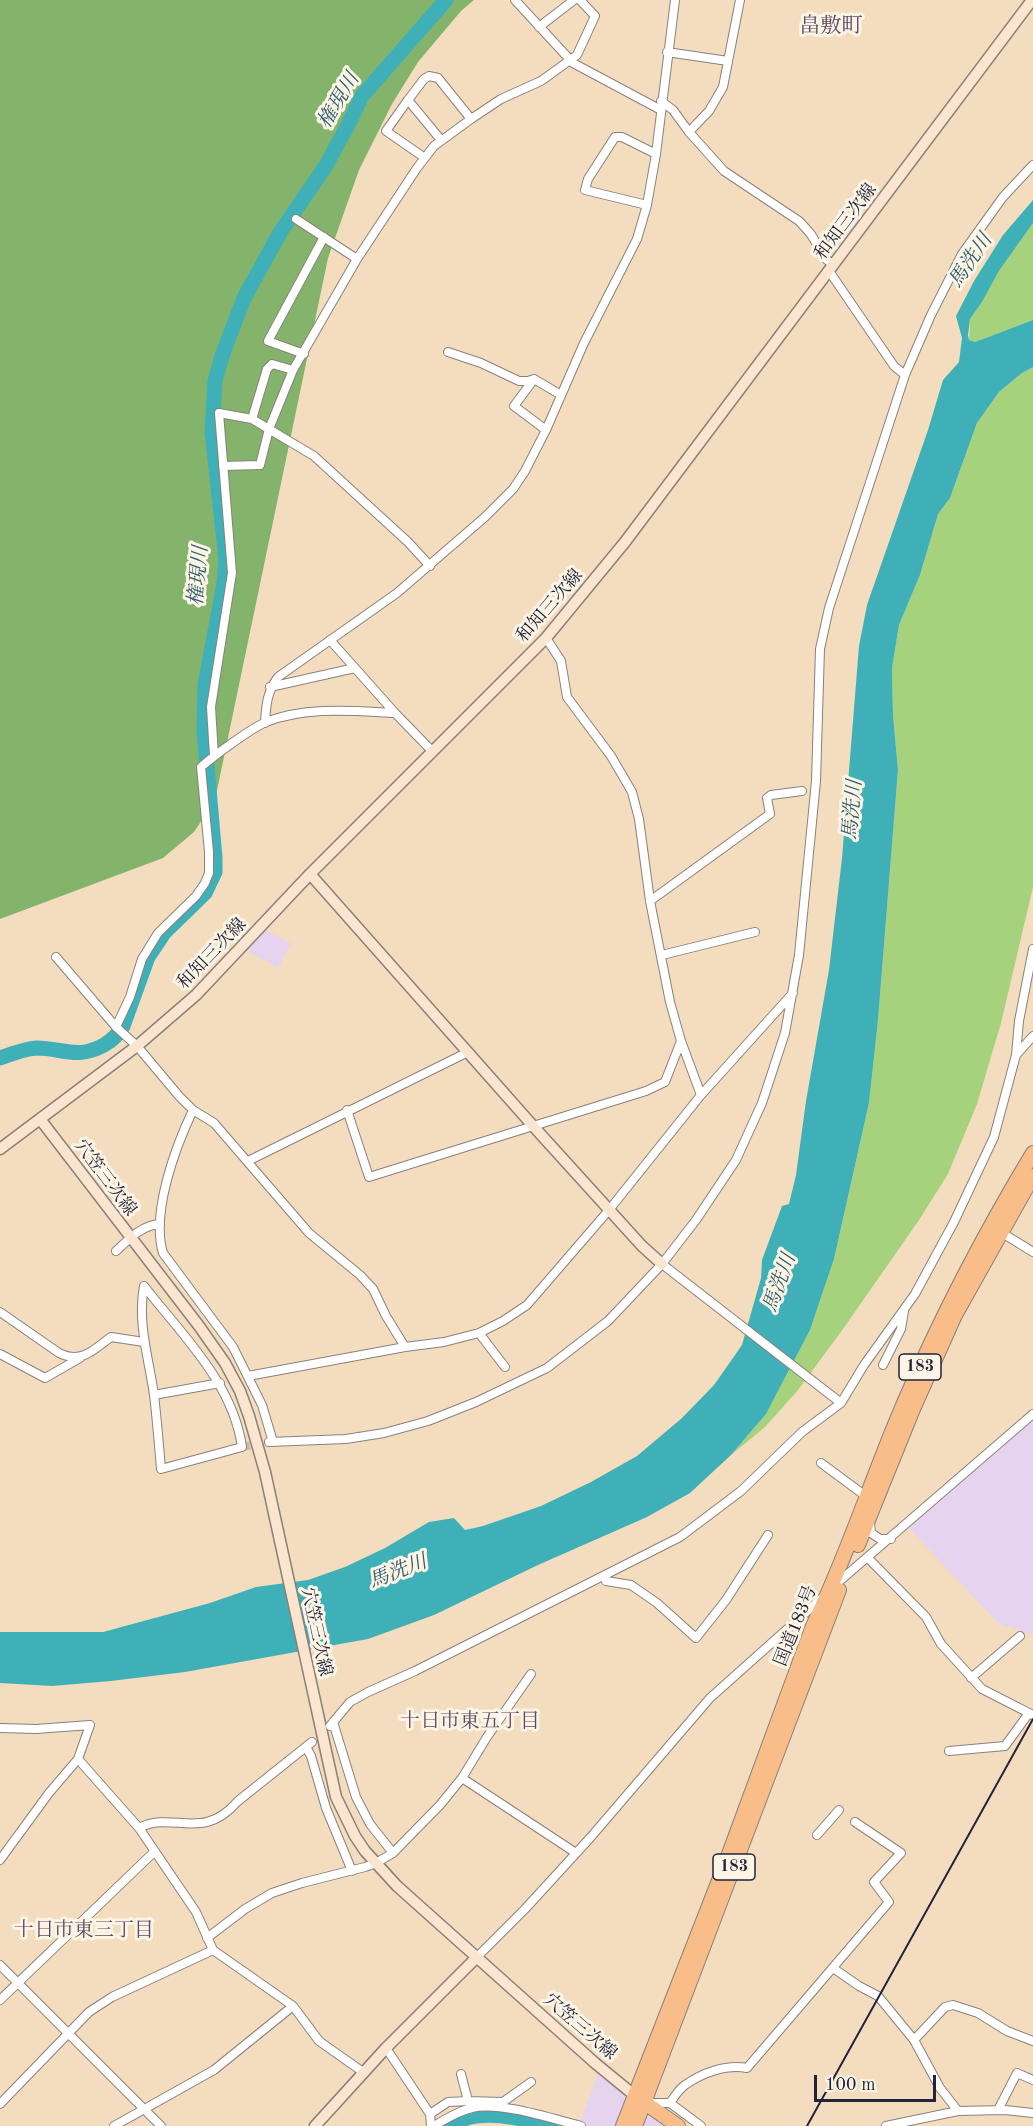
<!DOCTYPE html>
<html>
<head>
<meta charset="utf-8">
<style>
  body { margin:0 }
  #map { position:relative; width:1033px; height:2126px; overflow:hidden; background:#f3ddbe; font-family:"Old Standard TT",serif }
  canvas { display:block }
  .scale { position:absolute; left:814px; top:2075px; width:122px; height:27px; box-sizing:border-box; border:3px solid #22223b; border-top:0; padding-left:8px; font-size:18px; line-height:21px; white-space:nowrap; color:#22223b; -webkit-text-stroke:4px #fcf5e5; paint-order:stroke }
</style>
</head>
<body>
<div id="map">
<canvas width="1033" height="2126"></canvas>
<div class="scale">100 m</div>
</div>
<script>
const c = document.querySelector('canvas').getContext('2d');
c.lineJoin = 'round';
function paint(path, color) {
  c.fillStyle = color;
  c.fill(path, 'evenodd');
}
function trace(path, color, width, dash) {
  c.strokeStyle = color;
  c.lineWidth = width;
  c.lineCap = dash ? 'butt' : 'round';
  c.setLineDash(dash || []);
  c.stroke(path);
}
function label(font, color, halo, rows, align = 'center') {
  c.font = font + ' "Old Standard TT","Noto Serif JP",serif';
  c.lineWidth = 6;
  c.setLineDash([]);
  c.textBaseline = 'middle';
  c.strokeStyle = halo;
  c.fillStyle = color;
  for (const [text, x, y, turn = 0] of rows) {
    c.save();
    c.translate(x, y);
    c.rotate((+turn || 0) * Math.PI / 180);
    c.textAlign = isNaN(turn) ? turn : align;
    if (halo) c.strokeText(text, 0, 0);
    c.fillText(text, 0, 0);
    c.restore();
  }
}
paint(new Path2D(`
  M 265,930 L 291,943 L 278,968 L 245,949 Z
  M 1033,1419 L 1033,1635 L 998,1623 L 907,1526 Z
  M 600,2069 L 679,2126 L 579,2126 Z`), '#e5d3f0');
paint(new Path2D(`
  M 1033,223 L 1033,320 L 975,342 L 969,340 L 970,319 L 982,302 L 999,271 Z
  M 1033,367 L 1033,887 L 1001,1023 L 977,1104 L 948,1174 L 919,1220 L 843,1329 L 798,1390 L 765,1427 L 731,1455 L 766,1414 L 810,1330 L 834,1259 L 869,1103 L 878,1020 L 898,770 L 893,715 L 892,668 L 899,625 L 920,575 L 938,514 L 950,498 L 977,423 L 999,392 L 1022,373 Z`), '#a6d17d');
paint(new Path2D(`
  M 0,0 L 474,0 L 461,11 L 418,62 L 392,104 L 359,170 L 328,258 L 215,800 L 194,832 L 163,858 L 0,919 Z`), '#84b36c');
paint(new Path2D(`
  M 1033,200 L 1033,223 L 999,271 L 982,302 L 970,319 L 968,335 L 969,340 L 975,342 L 1033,320 L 1033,367 L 1022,373 L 999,392 L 977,423 L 950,498 L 938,514 L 920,575 L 899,625 L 892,668 L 893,715 L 898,770 L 878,1020 L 869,1103 L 834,1259 L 810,1330 L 766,1414 L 731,1455 L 690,1493 L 647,1517 L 538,1565 L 434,1615 L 368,1639 L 185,1672 L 111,1681 L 52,1686 L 0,1683 L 0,1632 L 103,1632 L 210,1603 L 256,1587 L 308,1580 L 345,1567 L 385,1548 L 429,1522 L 454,1518 L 465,1530 L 483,1526 L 541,1506 L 591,1482 L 637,1456 L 682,1418 L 714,1385 L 742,1345 L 761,1278 L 762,1260 L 782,1206 L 789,1204 L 796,1175 L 806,1101 L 829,970 L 842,858 L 859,646 L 867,605 L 928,430 L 943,380 L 959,362 L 962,338 L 956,316 L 974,281 L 1003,235 Z`), '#3fb0b7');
trace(new Path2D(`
  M 0,1058 C 11,1054 24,1049 36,1048 C 63,1048 77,1060 104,1045 C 113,1040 118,1035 123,1026 L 148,957 L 164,933 L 205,893 L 215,872 L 215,858 L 204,732 L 205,685 L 224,584 L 226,560 L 212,432 L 215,381 L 222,356 L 244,298 L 281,231 L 325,167 L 348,125 L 362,96 L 446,0
  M 450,2126 C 478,2106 522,2119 552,2126`), '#3fb0b7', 15);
trace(new Path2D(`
  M 242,1447 L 269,1442`), '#c9b8a4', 8, [8, 4]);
const street = new Path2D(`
  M 515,0 L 573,63 L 661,110
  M 539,27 L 574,0
  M 667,52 L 728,61
  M 408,100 L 424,79 L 429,76 L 438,78 L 471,119
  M 661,101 L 673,110 L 689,132 L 724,171 L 799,221 L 810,233 L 827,260 L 834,265
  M 689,132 L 709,111 L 723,87 L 740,0
  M 425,158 L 386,131 L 408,100 L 441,140
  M 647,205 L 585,190 L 588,179 L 615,137 L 622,137 L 656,154
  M 296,219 L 357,259
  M 829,271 L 894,366 L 905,375
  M 448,352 L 481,363 L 519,381 L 528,381 L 534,379 L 561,395
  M 304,354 L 268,341 L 324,237
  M 534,379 L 514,406 L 546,430
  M 252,419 L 267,369 L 272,364 L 293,370
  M 223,466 L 260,465 L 269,429 L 293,370 L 357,259 L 417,168 L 434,146 L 471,119 L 501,99 L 541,81 L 577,55 L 595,16 L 580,0
  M 546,638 L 561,661 L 567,697 L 611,756 L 632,792 L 639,819 L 650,901 L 670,1002 L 681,1041 L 701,1095
  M 330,640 L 395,713 L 432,751
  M 270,687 L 355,668
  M 265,723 C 266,705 267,692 278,677 L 397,593 L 485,517 L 513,489 L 525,471 L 546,430 L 584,343 L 637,239 L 647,205 L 656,154 L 675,0
  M 214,756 L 211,707 L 232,573 L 219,413 L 252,419 L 314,456 L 408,542 L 430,566
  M 650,901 L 770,814 L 767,798 L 771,795 L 802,791
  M 662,955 L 755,932
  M 56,957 L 116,1027 L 137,1046 L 179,1096 L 193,1110 L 214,1123 L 309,1233 L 360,1275 L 373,1289 L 386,1316 L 405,1347
  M 116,1027 L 130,997 L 142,959 L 158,933 L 196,896 L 205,883 L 209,873 L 209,852 L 201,767 C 215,755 250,729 266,722 C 307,706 353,711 395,713
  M 1017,1054 L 1033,1036
  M 193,1110 C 175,1148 151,1213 163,1253 L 233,1347 L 262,1405 L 273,1442
  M 347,1110 L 369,1177 L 646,1091 L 665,1082 L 681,1041
  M 248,1161 L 468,1052
  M 999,1231 L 1033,1252
  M 116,1251 C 129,1239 142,1225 160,1224
  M 662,1264 L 841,1403
  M 144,1286 C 182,1335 233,1383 242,1447 L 161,1469 C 159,1445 157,1420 154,1395 C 149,1359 137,1323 144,1286 Z
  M 0,1312 L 59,1353 C 82,1364 93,1350 111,1337 L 144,1342
  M 479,1333 L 505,1367
  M 0,1354 L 45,1378 L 80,1358
  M 883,1365 L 901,1329 L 904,1311
  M 248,1376 L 405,1347 L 444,1342 L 479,1333 L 503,1321 L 527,1305 L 609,1210 L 701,1095 L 793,993
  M 154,1395 L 220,1383
  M 269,1442 L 346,1439 L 384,1433 L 428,1421 L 476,1402 L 547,1368 L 608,1321 L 662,1264 L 696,1220 L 736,1160 L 762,1103 L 785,1033 L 799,955 L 816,781 L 820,649 L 829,608 L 905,375 L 931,315 L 962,254 L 1003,197 L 1033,165
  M 821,1463 L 867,1497
  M 870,1522 L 871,1533 L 880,1539 L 891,1539
  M 868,1558 L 926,1617 L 941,1644 L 982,1689 L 1033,1715
  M 606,1581 L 631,1585 L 657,1603 L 696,1638 L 726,1600 L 768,1535
  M 835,1585 L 1033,1414
  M 971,1678 L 1020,1636
  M 333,1722 L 356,1797 L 370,1824 L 393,1853
  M 330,1726 L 350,1702 L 368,1692 L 415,1671 L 680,1537 L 741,1491 L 802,1432 L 841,1403 L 864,1365 L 915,1294 L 954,1222 L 994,1137 L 1016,1055 L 1019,1021 L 1033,949
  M 0,1728 L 36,1729 L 90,1725 L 78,1759 L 49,1793 L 0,1860
  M 306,1747 L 311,1756 L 326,1808 L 352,1871
  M 949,1751 L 1005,1746 L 1029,1713
  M 78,1759 L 139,1828 L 196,1912 L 213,1950 L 293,2006 L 319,2041 L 363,2072
  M 462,1778 L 576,1853
  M 139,1828 C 173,1810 202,1843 238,1801 L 312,1742
  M 817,1835 L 839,1810
  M 207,1938 L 245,1909 L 272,1893 L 302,1883 L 365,1867 L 376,1863 L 393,1853 L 440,1805 L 462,1778 L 487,1737 L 531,1674
  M 477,1957 L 525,1909 L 590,1838 L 710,1698 L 822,1598
  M 0,1965 L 161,2126
  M 833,1968 L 859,1986 L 878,1996 L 914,2040 L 945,2007 L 953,2005 L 978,2013 L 1007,2031 L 1033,2041
  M 0,2000 L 154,1852
  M 914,2040 L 940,2088 L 958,2111
  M 386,2048 L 430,2114 L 431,2126
  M 461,2074 L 468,2101
  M 649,2103 L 670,2103 L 701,2126
  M 670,2103 C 674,2097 679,2089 685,2085 C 702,2073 726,2064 747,2068 L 889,1902 L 874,1882 L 901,1853 L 855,1822
  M 0,2104 L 89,2012 L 112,1997 L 213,1950
  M 998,2110 L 1017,2073 L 1033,2080
  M 430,2114 L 448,2102 L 468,2101 L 503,2102 L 531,2082
  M 114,2126 L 214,2070 L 293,2006
  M 434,2126 C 445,2119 459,2111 472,2108 C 499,2101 553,2119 581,2126
  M 886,2126 L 958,2111 L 1005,2110 L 1033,2113`);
const secondary = new Path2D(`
  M 310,874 L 534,1127 L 642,1246 L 662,1264
  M 40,1119 L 199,1326 L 225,1363 L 240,1391 L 249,1416 L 265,1472 L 336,1797 L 355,1836 L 365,1851 L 397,1886 L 595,2063 L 634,2095
  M 0,1149 L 137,1046 L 196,995 L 310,874 L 546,638 L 625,542 L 1032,0
  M 315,2126 L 386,2048 L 477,1957`);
const highway = new Path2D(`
  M 858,1545 L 913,1409 L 955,1315 L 1033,1176
  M 638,2098 L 678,2126
  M 623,2126 L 725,1865 L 813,1626 C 848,1554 872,1477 904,1403 C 941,1317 984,1234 1033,1153
  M 635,2126 L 839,1590`);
trace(street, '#8a807c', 10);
trace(secondary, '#8a807c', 13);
trace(highway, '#8a807c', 16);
trace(street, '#fff', 8);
trace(secondary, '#fce5cf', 10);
trace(highway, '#f8bd88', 14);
trace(new Path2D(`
  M 807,2126 L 1033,1719`), '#22223b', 2);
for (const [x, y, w] of [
  [920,1367,42],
  [734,1867,42]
]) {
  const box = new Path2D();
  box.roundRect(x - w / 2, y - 13, w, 26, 4.5);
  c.fillStyle = '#fcf5e5';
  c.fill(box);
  trace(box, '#22223b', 1.5);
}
label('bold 16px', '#22223b', null, [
  ["183",920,1367],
  ["183",734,1867]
]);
label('18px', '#22223b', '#fcf5e5', [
  ["和知三次線",846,222,-53],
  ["和知三次線",550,606,-49],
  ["和知三次線",212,954,-46],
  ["穴笠三次線",105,1178,53],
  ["国道183号",796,1626,-68],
  ["穴笠三次線",316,1632,78],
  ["穴笠三次線",580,2027,41]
]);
label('italic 20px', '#2e5b6d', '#fcf5e5', [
  ["権現川",339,101,-59],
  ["馬洗川",971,261,-56],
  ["権現川",199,576,-85],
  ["馬洗川",853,810,-85],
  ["馬洗川",780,1283,-70],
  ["馬洗川",398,1572,-21]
]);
label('20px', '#604863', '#fcf5e5', [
  ["十日市東五丁目",470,1722],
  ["十日市東三丁目",84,1931]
]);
label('21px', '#604863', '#fcf5e5', [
  ["畠敷町",831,26]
]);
</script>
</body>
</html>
